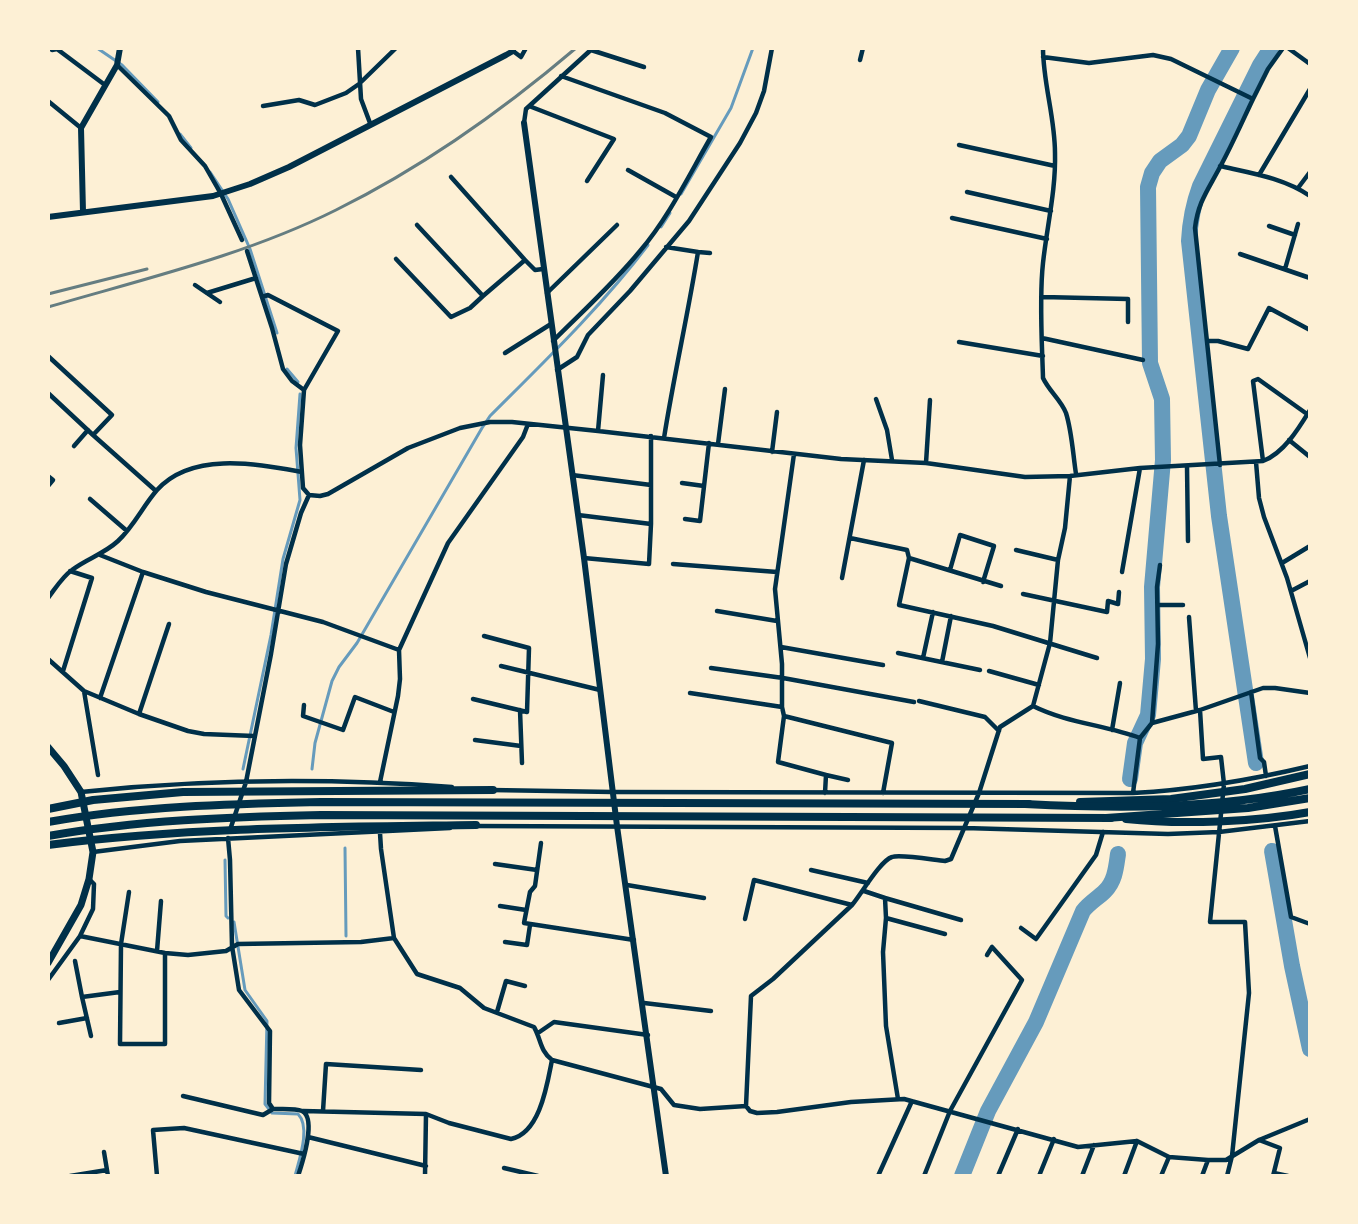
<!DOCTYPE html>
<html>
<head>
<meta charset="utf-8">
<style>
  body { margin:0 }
  #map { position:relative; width:1358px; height:1224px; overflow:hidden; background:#fdf0d5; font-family:"Noto Sans",sans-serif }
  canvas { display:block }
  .frame { position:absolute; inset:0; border:50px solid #fdf0d5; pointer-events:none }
</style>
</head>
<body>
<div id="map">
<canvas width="1358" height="1224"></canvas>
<div class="frame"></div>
</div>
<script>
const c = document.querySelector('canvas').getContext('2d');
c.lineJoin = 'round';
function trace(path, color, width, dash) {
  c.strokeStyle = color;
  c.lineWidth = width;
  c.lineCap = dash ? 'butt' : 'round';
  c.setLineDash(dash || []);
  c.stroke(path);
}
trace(new Path2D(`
  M 97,48 L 122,65 L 158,102
  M 180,134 L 191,148
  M 210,172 L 228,199 L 250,249 L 277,333
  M 681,194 L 731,108 L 753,48
  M 661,227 L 670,213
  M 287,369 L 298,382
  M 243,769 L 271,635 L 283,559 L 300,500 L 296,448 L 300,394
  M 312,769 L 315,743 L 332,681 L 339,667 L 357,643 L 482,428 L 490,416 C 545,361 601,307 648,245
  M 345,848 L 346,936
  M 225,860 L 226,916 L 228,918
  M 234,922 L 245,990 L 267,1021 L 265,1104 L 272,1113 L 298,1114 C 311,1127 299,1160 295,1176`), '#669bbc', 3);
trace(new Path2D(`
  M 1256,763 L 1219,516 L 1189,241 C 1190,221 1193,205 1200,186 L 1260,65 L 1271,48
  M 1130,779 L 1135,743 L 1148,715 L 1153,659 L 1152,587 L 1163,460 L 1162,399 L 1150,363 L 1148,187 L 1152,173 L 1160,161 L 1182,145 L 1189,136 L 1208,90 L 1232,48
  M 1272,851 L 1292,966 L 1310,1049
  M 962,1176 L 988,1111 L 1036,1022 L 1083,911 C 1089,903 1098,898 1105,891 C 1115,881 1116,868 1118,854`), '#669bbc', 16);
trace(new Path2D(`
  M 49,48 L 52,50 L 57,49 L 105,85
  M 358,48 L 361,99 L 370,123
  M 1043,48 C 1043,83 1055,117 1055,153 C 1056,190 1047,226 1043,263 C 1039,299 1042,341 1043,378 C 1049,391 1061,400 1066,413 C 1072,432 1073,455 1076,474
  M 1288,48 L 1310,64
  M 591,50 L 644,67
  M 513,51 L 521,57 L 526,48
  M 1043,57 L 1089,63 L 1153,55 L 1171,59 L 1253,99 L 1268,69 L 1283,48
  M 860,60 L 863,48
  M 117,65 L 169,116 L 181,140 L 205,166 L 221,194 L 242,240
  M 48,101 L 81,128
  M 263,106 L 299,100 L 315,105 L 346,93 L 359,84 L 396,48
  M 529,106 L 614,139 L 587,181
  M 524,123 L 526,109 L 593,48
  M 959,145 L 1055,166
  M 1220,166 C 1251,173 1284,178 1310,196
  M 628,170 L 676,197
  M 1259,175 L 1310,89
  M 451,177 L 525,260 L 535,270 L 543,269
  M 1298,188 L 1310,172
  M 967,192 L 1051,211
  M 952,218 L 1047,239
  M 417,225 L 483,296 L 525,260
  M 1269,226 L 1295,235
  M 247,251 L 272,328 L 283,369 L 292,381 L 304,390 L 300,445 L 303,488 L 309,495 L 320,496 L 328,494 L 408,448 L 460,428 L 490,422 L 512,422 L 598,431 L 841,459 L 926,463 L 1025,477 L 1070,476 L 1140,468 L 1263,461 C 1284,453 1299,428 1310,410
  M 698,252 L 710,253
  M 1240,254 L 1310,278
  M 396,259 L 451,317 L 470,308 L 483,296
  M 1285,269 L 1298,224
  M 195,285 L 220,302
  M 207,293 L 256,278
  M 547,293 L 617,225
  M 262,297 L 268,295 L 338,331 L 304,390
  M 1043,297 L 1128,299 L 1128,322
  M 1042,338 L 1143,360
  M 553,341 C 583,311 614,283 640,251 C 669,217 689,175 711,137 L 665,113 L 561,76
  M 1207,341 L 1218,341 L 1248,349 L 1269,308 L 1310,330
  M 959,342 L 1043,356
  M 505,353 L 551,324
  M 48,356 L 112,415 L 93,435 L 48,393
  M 557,370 L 577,357 L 588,335 L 630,291 L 689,221 L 740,143 L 756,113 L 764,91 L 772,48
  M 876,399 L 887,430 L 892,460
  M 598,431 L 603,375
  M 93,435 L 156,491
  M 664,438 C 674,375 688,314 698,252 L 666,247
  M 1289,440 L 1310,457
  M 718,444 L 725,389
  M 74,446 L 88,430
  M 772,452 L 777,412
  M 794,454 L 775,589 L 782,664 L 782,707 L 784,716 L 778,762 L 826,775 L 825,793
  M 1263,461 L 1253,381 L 1258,379 L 1307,414
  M 1256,462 L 1259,498 L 1264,517 L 1287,578 L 1310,658
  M 926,463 L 930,400
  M 1220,465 L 1195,228 C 1198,202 1208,190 1220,167 C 1232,145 1242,122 1253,99
  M 1187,466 L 1188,541
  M 572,475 L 651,485 L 651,436
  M 48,476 L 53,480 L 48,486
  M 682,483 L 704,486
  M 90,499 L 127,531
  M 578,515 L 651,524 L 651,485
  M 685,519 L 700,521 L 709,443
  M 850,538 L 907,550 L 909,558 L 1001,586
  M 1016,550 L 1058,560
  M 100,555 L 143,572 L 206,592 L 323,622 L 399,650
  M 584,558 L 649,564 L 651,524
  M 909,558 L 899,605 L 993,626 L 1097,658
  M 1282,563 L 1310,546
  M 673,564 L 777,572
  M 950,570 L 960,535 L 994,546 L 983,582
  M 1122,572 L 1140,468
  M 842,578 L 864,460
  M 1291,591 L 1310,581
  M 1023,594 L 1107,612 L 1108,601 L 1118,604 L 1119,592
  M 48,598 C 55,589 62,577 72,570 C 86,559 104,554 118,541 C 134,526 143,506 157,490 C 192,451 257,464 302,472
  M 1158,605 L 1183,605
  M 717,611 L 777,621
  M 1189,617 L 1196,711
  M 781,647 L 883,665
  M 898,653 L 980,670
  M 923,658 L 933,612
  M 48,659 L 84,691 L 139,714 L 188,731 L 204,734 L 254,736
  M 942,662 L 951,616
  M 501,666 L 600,690
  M 711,668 L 783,678 L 914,702
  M 63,671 L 92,578 L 70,571
  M 989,671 L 1039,685
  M 84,691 L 98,775
  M 1251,692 L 1260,758 L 1264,762 L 1266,776
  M 690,693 L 782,707
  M 100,698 L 143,572
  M 473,699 L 527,712 L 529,648 L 484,636
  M 919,701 L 985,717 L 999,731
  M 304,705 L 303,716 L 343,730 L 355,697 L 394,712
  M 1033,706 C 1067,723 1105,725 1140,738 L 1152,723 L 1200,710 L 1263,688 L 1275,688 L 1310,693
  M 520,710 L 522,763
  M 1200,710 L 1203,759 L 1221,757 L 1224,784 L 1210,922 L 1245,922 L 1249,993 L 1232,1156 L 1227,1176
  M 139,714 L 169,624
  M 784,716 L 892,743 L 883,793
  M 1152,723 L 1158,644 L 1157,587 L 1160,565
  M 1112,730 L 1120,683
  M 475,740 L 521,746
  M 826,775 L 848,780
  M 380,782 L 398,696 L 400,679 L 399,650 L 448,543 L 523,437 L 528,424
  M 491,790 L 613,792 L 1133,793 C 1193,790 1251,780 1310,766
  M 81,792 C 204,779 329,778 452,787
  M 1133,793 L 1140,738
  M 474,826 L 965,828 L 1168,834 L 1219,832 L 1310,821
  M 1275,826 L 1291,917 L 1310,924
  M 230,830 L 246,782 L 271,654 L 286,564 L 301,513 L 309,495
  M 380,833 L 381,849 L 394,938 L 417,974 L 460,988 L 484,1008 L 534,1027 C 541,1039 540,1051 552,1060 L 661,1089 L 674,1105 L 700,1109 L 746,1106 L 750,1111 L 757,1113 L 777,1112 L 851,1102 L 904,1099 L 1078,1147 L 1137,1141 L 1169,1157 L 1208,1160 L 1226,1160 L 1259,1140 L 1310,1119
  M 228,838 L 230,860 L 232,946 L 239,990 L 270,1031 L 269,1103 L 273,1109 C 282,1109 295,1108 302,1111 C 317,1118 302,1164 298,1176
  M 541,843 L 535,886 L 530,892 L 524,923 L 634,940
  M 93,852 L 180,841 L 450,828
  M 495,864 L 537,870
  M 811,870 L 868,883
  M 89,879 L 94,884 L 93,909 L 80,936 L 165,953 L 188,955 L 226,951 L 238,944 L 361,942 L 394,938
  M 627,885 L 704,898
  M 864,891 L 885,898 L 886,918 L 883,952 L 886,1026 L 898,1099
  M 129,892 L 121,944 L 120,1044 L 165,1044 L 165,953
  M 885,898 L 961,920
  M 500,906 L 526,910
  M 886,918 L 945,934
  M 745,919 L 754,880 L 852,905
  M 1021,928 L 1036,939 L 1096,855 L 1103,832
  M 505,942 L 527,945 L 530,925
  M 157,951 L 161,901
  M 75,961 L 82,997 L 120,992
  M 48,980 L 80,936
  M 82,997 L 91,1036
  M 644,1003 L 711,1011
  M 497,1012 L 506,981 L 525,986
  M 59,1023 L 87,1018
  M 538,1033 L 554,1022 L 648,1035
  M 183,1096 L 263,1115 L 273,1109
  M 746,1106 L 751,996 L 773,979 L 852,905 C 862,893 880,861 892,857 C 900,854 934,860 945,861 L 951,859 L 979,793 L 1000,727 L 1033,706 L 1050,643 L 1058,560 L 1065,528 L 1070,476
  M 303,1111 L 426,1114 L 449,1123 L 511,1139 C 540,1133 547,1085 552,1060
  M 323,1111 L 326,1064 L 421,1070
  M 308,1137 L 426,1166
  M 1259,1140 L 1280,1148 L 1273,1176
  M 104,1152 L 108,1176
  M 504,1168 L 538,1176
  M 1274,1173 L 1288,1176
  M 70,1176 L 107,1170
  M 157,1176 L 153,1130 L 184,1128 L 304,1154
  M 425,1176 L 426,1114
  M 878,1176 L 912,1101
  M 924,1176 L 950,1111 L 1022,980 L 992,947 L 987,955
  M 998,1176 L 1018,1129
  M 1039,1176 L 1054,1139
  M 1082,1176 L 1094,1145
  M 1124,1176 L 1137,1141
  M 1161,1176 L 1169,1157
  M 1202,1176 L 1208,1160`), '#003049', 4.5);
trace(new Path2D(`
  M 524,123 L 584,558 L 617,826 L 666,1176
  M 83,212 L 81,128 L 117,65 L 120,48
  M 48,217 L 213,196 L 250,184 L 289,167 L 506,55 L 513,51 L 513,48`), '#003049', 6);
trace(new Path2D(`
  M 48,747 L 64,766 L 81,792 L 93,852 L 89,879 L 81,905 L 48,963`), '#003049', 7);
trace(new Path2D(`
  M 1080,802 L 1171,799 L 1245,789 L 1310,774
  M 48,809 L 93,800 L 183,792 L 493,790
  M 1126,819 C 1181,825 1256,822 1310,812
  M 48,822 C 138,806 229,804 321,802 L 1029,804
  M 48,836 C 138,820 229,817 321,815 L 1111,818
  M 48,845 C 190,827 333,827 476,825`), '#003049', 8);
trace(new Path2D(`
  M 1025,804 C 1120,809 1217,809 1310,789
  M 1106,818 L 1248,808 L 1310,798`), '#003049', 8);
trace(new Path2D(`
  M 48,294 L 147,269
  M 48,307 C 144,279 246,255 336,210 C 423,167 502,111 576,48`), '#657d81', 3);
</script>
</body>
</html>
